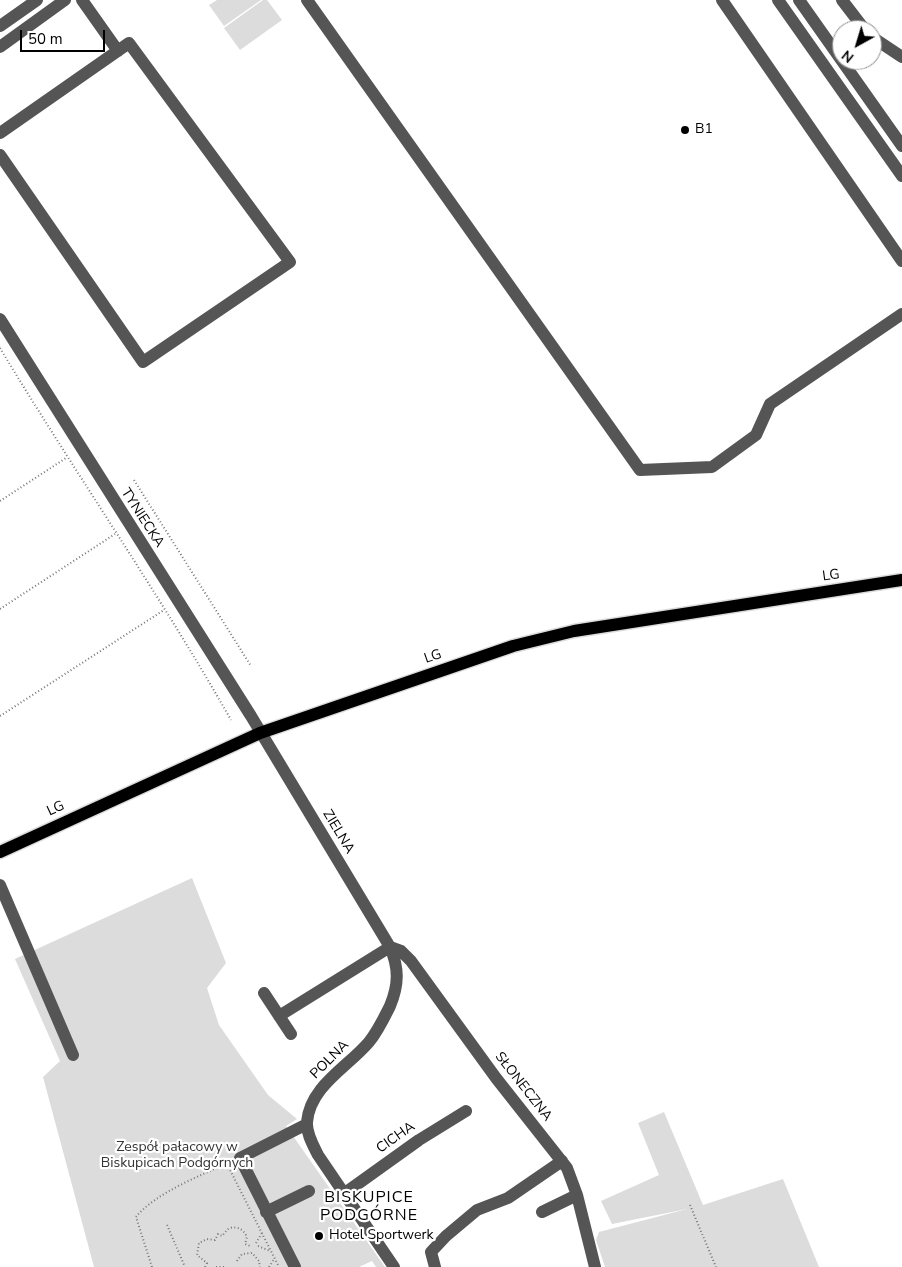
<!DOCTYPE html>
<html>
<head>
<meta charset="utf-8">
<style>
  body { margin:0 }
  #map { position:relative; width:902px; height:1267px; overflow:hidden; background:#fff; font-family:"Nunito Sans",sans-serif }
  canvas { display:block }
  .north { position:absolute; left:832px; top:20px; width:50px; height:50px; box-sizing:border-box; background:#fff; border:1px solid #999; border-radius:50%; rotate:219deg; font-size:14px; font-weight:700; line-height:20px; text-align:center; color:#000 }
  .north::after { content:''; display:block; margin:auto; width:18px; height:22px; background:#000; clip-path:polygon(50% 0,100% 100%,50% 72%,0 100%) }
  .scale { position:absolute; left:20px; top:30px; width:85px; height:22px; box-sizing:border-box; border:2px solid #000; border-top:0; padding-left:6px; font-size:15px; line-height:18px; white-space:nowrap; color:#000; -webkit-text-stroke:4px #fff; paint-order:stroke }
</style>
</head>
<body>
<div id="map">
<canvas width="902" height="1267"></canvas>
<div class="north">N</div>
<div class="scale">50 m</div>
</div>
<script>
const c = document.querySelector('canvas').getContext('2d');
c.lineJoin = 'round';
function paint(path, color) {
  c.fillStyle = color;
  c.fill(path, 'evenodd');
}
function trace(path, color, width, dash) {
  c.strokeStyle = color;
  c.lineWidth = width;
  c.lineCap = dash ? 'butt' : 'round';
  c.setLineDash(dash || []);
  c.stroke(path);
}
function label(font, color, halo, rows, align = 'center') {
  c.font = font + ' "Nunito Sans",sans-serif';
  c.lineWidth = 4.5;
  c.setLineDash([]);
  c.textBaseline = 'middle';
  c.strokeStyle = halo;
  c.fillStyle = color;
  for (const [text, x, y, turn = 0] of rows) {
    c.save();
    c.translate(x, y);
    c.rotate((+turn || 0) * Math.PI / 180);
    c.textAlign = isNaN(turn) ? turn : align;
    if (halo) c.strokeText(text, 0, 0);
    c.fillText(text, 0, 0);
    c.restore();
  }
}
paint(new Path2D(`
  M 217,0 L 261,0 L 224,26 L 209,5 Z
  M 263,0 L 267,0 L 282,20 L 240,50 L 224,28 Z
  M 192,878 L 226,963 L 207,988 L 219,1025 L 268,1095 L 297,1119 L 286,1126 L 385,1267 L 376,1267 L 372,1261 L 359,1267 L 94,1267 L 43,1077 L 60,1061 L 15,959 Z
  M 664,1112 L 703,1205 L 783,1179 L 819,1267 L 605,1267 L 596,1240 L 599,1232 L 687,1209 L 612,1224 L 601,1201 L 659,1175 L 638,1123 Z`), '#dcdcdc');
const major = new Path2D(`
  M 0,852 L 260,733 L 513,646 L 574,631 L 902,580`);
trace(major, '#dbdbdb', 15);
trace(new Path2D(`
  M 0,348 C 75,473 159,593 231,720
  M 134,480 L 251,666
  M 0,501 L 66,458
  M 0,609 L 115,534
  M 0,716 L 164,610
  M 227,1164 L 279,1267
  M 690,1205 L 716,1267
  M 167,1225 L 185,1267
  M 256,1243 L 262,1233
  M 258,1246 L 270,1251
  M 237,1261 L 242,1254 L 252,1253 L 259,1261 L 260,1267
  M 152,1267 L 136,1217 C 155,1193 202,1175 230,1162
  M 205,1267 L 207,1263 L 197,1255 L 199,1243 L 207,1239 L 215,1240 L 218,1234 L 222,1236 L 229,1228 C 238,1226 243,1229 247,1237 L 245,1244 L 250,1246
  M 216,1267 L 225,1267
  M 269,1267 L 274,1259`), '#777', 2, [1, 2.5]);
trace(new Path2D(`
  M 82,0 L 118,51
  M 307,0 L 640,470 L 712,467 L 756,435 L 770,404 L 902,314
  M 722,0 L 902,261
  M 778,0 L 902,176
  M 799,0 L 902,146
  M 842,0 L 865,30
  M 0,26 L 37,0
  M 872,37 L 902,57
  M 0,47 L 65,0
  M 0,133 L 129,43 L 290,262 L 143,362 L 0,155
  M 0,319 L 251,716 L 390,947 C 399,968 399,984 390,1006 C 384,1018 378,1031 369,1042 C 348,1067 310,1086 307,1122 C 306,1133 313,1145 318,1155 L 394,1267
  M 0,885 L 73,1055
  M 390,947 L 401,951 L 411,961 L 496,1078 L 567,1168 L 577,1195 L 595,1267
  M 264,993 L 291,1034
  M 279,1016 L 390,947
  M 345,1193 L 419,1140 L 466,1111
  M 266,1212 L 309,1191
  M 542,1212 L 577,1195
  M 295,1267 L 240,1158 L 307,1124
  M 435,1267 L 431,1252 L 446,1236 L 477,1210 L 508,1198 L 562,1161`), '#555', 12);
trace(major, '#000', 12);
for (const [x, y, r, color] of [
  [685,130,5,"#000"],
  [319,1236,5,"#000"]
]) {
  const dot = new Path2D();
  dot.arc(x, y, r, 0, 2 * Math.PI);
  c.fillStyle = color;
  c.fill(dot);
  trace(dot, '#fff', 2);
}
label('14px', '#000', '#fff', [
  ["B1",695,130],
  ["Hotel Sportwerk",329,1236]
], 'left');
label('14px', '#000', '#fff', [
  ["TYNIECKA",142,518,57],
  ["LG",831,576,-8],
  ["LG",433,657,-19],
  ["LG",56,809,-25],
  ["ZIELNA",338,832,59],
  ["POLNA",330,1060,-45],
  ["SŁONECZNA",523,1087,52],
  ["CICHA",396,1138,-35]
]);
label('14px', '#333', '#fff', [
  ["Zespół pałacowy w",177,1148],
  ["Biskupicach Podgórnych",177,1164]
]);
c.letterSpacing = '1px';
label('16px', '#000', '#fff', [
  ["BISKUPICE",369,1198],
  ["PODGÓRNE",369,1216]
]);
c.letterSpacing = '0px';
</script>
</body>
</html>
